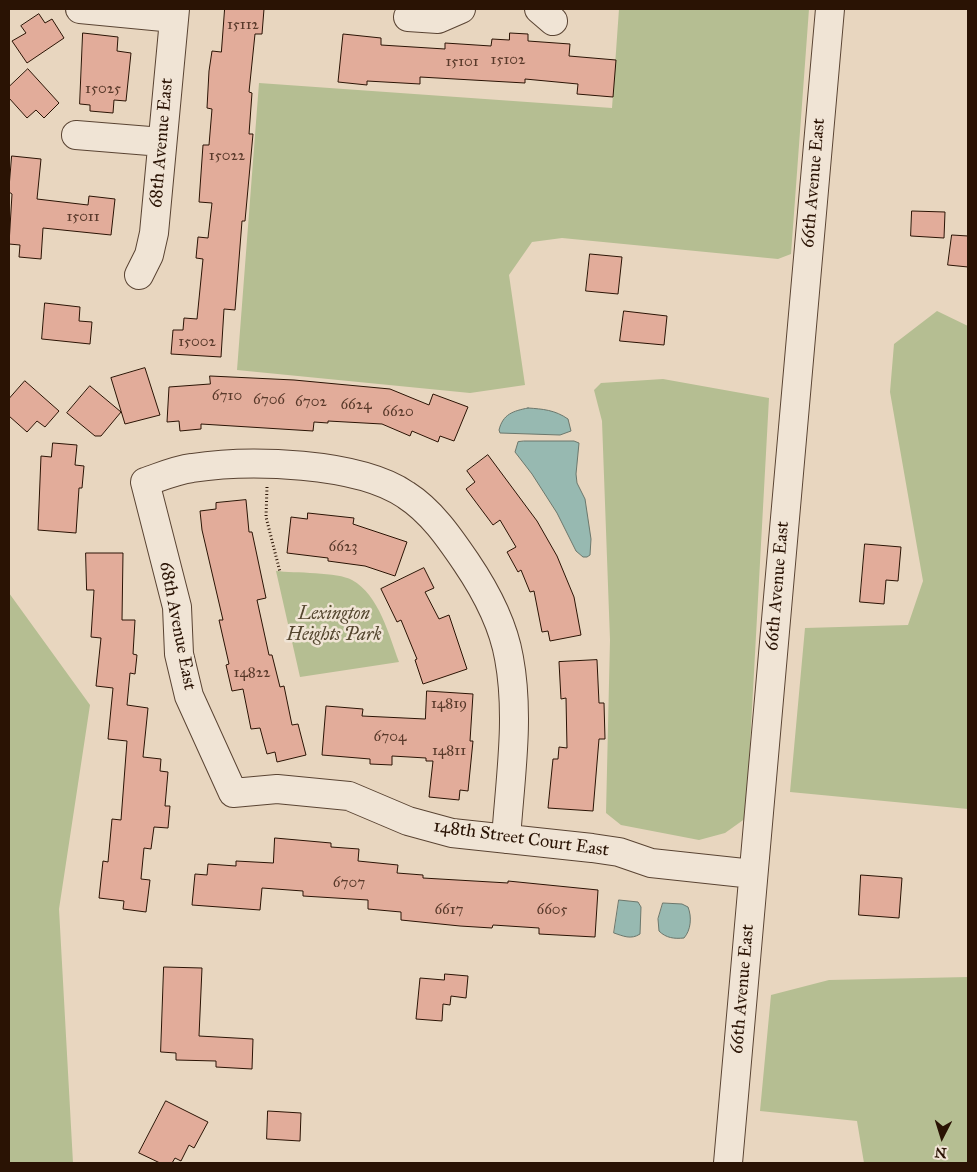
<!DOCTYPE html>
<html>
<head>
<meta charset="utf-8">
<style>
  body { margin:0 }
  #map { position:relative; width:977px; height:1172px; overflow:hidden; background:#e8d6bf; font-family:"IM FELL Great Primer",serif }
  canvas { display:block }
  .frame { position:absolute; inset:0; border:10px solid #2a1304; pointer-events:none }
  .north { position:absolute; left:917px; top:1112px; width:50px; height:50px; -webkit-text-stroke:4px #f0e4d5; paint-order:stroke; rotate:185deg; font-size:14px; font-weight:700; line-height:20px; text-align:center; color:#2a1304 }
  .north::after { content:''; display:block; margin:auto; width:18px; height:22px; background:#2a1304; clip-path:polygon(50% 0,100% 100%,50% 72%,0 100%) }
</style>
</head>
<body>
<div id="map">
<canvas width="977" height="1172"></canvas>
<div class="frame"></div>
<div class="north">N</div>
</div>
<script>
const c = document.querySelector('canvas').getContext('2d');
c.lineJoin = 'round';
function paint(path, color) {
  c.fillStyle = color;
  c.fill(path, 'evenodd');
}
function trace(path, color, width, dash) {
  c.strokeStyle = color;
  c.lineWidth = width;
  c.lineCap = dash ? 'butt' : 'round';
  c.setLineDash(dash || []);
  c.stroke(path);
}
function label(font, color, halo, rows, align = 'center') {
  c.font = font + ' "IM FELL Great Primer",serif';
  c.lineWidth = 5;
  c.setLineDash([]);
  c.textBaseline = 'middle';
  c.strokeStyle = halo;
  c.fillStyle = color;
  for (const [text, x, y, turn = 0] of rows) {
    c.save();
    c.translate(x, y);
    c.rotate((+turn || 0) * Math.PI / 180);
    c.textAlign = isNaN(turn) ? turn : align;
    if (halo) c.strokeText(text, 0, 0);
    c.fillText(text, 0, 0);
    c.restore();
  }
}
paint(new Path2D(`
  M 619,9 L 809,9 L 791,254 L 778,259 L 562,238 L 532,242 L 509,275 L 525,385 L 470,393 L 237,370 L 259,83 L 612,108 Z
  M 937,311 L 968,326 L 968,809 L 790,792 L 805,628 L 908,625 L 923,581 L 890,392 L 894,344 Z
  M 663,379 L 769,398 L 746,818 L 725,833 L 699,840 L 621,825 L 606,813 L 610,640 L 602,421 L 594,390 L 601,383 Z
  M 276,571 C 294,573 338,572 352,580 C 379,595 389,635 399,662 L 300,677 Z
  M 9,593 L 90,705 L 59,909 L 73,1163 L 9,1163 Z
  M 968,977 L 968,1163 L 864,1163 L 857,1121 L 760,1111 L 771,995 L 829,980 Z`), '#b5be92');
const water = new Path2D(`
  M 528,408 C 543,409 555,410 568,419 L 571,431 L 560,435 L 500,433 L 499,430 C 503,414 513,411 528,408 Z
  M 524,441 L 574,441 L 579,443 L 576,474 L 577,483 L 585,499 L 591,539 L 590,555 L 587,557 L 583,557 L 576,551 L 557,513 L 532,474 L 515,452 L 518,442 Z
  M 619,900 L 638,902 L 641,907 L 640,934 C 631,940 623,936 614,933 Z
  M 663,903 L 682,904 L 688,907 C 692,917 691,930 684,938 C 674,939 666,938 659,931 L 658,919 Z`);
paint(water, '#97b9b1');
trace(water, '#6b776c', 1);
const building = new Path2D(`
  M 225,9 L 264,9 L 262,34 L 255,34 L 249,92 L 252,93 L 249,134 L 253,134 L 245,221 L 242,221 L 235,310 L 224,309 L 221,357 L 171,354 L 173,330 L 183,330 L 184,318 L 197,319 L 203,259 L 196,258 L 198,237 L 208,238 L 212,203 L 199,202 L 203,145 L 209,145 L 212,109 L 207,108 L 209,71 L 212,51 L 221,52 Z
  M 39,14 L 45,23 L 52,19 L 64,38 L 27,63 L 12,41 L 26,33 L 21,26 Z
  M 83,33 L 118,37 L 117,51 L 131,53 L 126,101 L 114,100 L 113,113 L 90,111 L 90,105 L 80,104 Z
  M 510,33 L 528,34 L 528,41 L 570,44 L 569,56 L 616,60 L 613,97 L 577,94 L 578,84 L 525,79 L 525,83 L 420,77 L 420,84 L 367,81 L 367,85 L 338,82 L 343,34 L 381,38 L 381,45 L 445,49 L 445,43 L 491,46 L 492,39 L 509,40 Z
  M 28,69 L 59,103 L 44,118 L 36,110 L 27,118 L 9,98 L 9,87 Z
  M 12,156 L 41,159 L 37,199 L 88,205 L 89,196 L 115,199 L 111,235 L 43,228 L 41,259 L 19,257 L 20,245 L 9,244 L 12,194 L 9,192 Z
  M 912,211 L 945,212 L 944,238 L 911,236 Z
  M 952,235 L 968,236 L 968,267 L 948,265 Z
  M 590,254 L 622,257 L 618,294 L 586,291 Z
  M 45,303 L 80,307 L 79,321 L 92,322 L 90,344 L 42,339 Z
  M 624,311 L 667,316 L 664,345 L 620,341 Z
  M 145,368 L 160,415 L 125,424 L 111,378 Z
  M 210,376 L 294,380 L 390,389 L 429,405 L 433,394 L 468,407 L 454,441 L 440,436 L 438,442 L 412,431 L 410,436 L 382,424 L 328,421 L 328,423 L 314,422 L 313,431 L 201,424 L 201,429 L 180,431 L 179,421 L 167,422 L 169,387 L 210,384 Z
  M 25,381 L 59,411 L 45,427 L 37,421 L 27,432 L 9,416 L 9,399 Z
  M 90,386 L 121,412 L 101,436 L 95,436 L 67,413 Z
  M 53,443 L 77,445 L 75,465 L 84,466 L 82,488 L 79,488 L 76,533 L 38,530 L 41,456 L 51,457 Z
  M 488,455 L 537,521 L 557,556 L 574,597 L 581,635 L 550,641 L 548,631 L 542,632 L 534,591 L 530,592 L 521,570 L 518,572 L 507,552 L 516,547 L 500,520 L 493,525 L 466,489 L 475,482 L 467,471 Z
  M 246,500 L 249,532 L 252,532 L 266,598 L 257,600 L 269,655 L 272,655 L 280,687 L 284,686 L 292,725 L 298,724 L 306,755 L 277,762 L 275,752 L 267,754 L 260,728 L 251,729 L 243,689 L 232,691 L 226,665 L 229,664 L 219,620 L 223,620 L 202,530 L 200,511 L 216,509 L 216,503 Z
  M 308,513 L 354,518 L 353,524 L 407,542 L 395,576 L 365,566 L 328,561 L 328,558 L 287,553 L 291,517 L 307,519 Z
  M 865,544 L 901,547 L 898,581 L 886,580 L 884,604 L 860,602 Z
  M 86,553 L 123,553 L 122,620 L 135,620 L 133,654 L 137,655 L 135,674 L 130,673 L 127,705 L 148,708 L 143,757 L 161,759 L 160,771 L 168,772 L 165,806 L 170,806 L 168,828 L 154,827 L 151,849 L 144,848 L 141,879 L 150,880 L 146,912 L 123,909 L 124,901 L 99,898 L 103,861 L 108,862 L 112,819 L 121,820 L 127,741 L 108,739 L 113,688 L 96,686 L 101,638 L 91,637 L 94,590 L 87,590 Z
  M 424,568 L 434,588 L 425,592 L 439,619 L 449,615 L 467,669 L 423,684 L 415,660 L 417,659 L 401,620 L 397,622 L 381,589 Z
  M 597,660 L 599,703 L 604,703 L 605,739 L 599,739 L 593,811 L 548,808 L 553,759 L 558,759 L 559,747 L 567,748 L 566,698 L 561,699 L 559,662 Z
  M 427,691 L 473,694 L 470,741 L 473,741 L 468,791 L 460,790 L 459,800 L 429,797 L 433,761 L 426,761 L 426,758 L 392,756 L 392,765 L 370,764 L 370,759 L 322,755 L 326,706 L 363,709 L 362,716 L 425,719 Z
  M 275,838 L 331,843 L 331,847 L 359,849 L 358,861 L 398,865 L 397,873 L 423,875 L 423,878 L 508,883 L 508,881 L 598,890 L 595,937 L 539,934 L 539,928 L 493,925 L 492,928 L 460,926 L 401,920 L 401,912 L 368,909 L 368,900 L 303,896 L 303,891 L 262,888 L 260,910 L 192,905 L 195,874 L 207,875 L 208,864 L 236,866 L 236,861 L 273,863 Z
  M 861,875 L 902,878 L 899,918 L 859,915 Z
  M 164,967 L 202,968 L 199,1036 L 253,1039 L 252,1069 L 216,1067 L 216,1061 L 176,1060 L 176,1053 L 161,1052 Z
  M 445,974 L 468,976 L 466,998 L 451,996 L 450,1005 L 443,1004 L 442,1021 L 416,1019 L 420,978 L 444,980 Z
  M 166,1101 L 208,1122 L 194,1148 L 189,1145 L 181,1161 L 175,1158 L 172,1163 L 160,1163 L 139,1153 Z
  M 268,1111 L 301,1113 L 300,1141 L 267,1139 Z`);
paint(building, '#e2ac9a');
trace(building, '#2a1304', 1);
const minor = new Path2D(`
  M 80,9 L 174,18
  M 539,9 L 553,21
  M 408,17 L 438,19 L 461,9
  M 76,135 L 162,142
  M 139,275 L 149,255 L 154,233 L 175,9
  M 506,839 C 510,779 520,717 509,658 C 503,623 485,590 466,562 C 449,537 431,511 406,495 C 358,462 249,459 192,468 C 176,470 160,477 145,482 L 177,607 L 179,654 L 189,696 L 233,793 L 277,789 L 349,796 L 408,821 L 452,833 L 592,848 L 619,852 L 651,863 L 753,874
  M 728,1163 L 830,9`);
trace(minor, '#5a4433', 30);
trace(new Path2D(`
  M 267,487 L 266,517 L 280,572`), '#2a1304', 3, [1, 2.5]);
trace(minor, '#f0e4d5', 28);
label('15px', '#58392a', null, [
  ["15112",243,25],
  ["15102",508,60],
  ["15101",462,62],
  ["15025",103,89],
  ["15022",227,156],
  ["15011",83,217],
  ["15002",197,342],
  ["6710",227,396],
  ["6706",269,400],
  ["6702",311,402],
  ["6624",356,405],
  ["6620",398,412],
  ["6623",343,547],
  ["14822",252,673],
  ["14819",449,704],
  ["6704",390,737],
  ["14811",449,751],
  ["6707",349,883],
  ["6617",449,910],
  ["6605",552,910]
]);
label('18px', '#2a1304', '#f0e4d5', [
  ["68th Avenue East",162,143,-85],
  ["66th Avenue East",814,183,-85],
  ["66th Avenue East",778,586,-85],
  ["68th Avenue East",177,626,79],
  ["148th Street Court East",521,839,8],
  ["66th Avenue East",743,989,-85]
]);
label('italic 18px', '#54462f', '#f0e4d5', [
  ["Lexington",334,615],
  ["Heights Park",334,636]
]);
</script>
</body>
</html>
